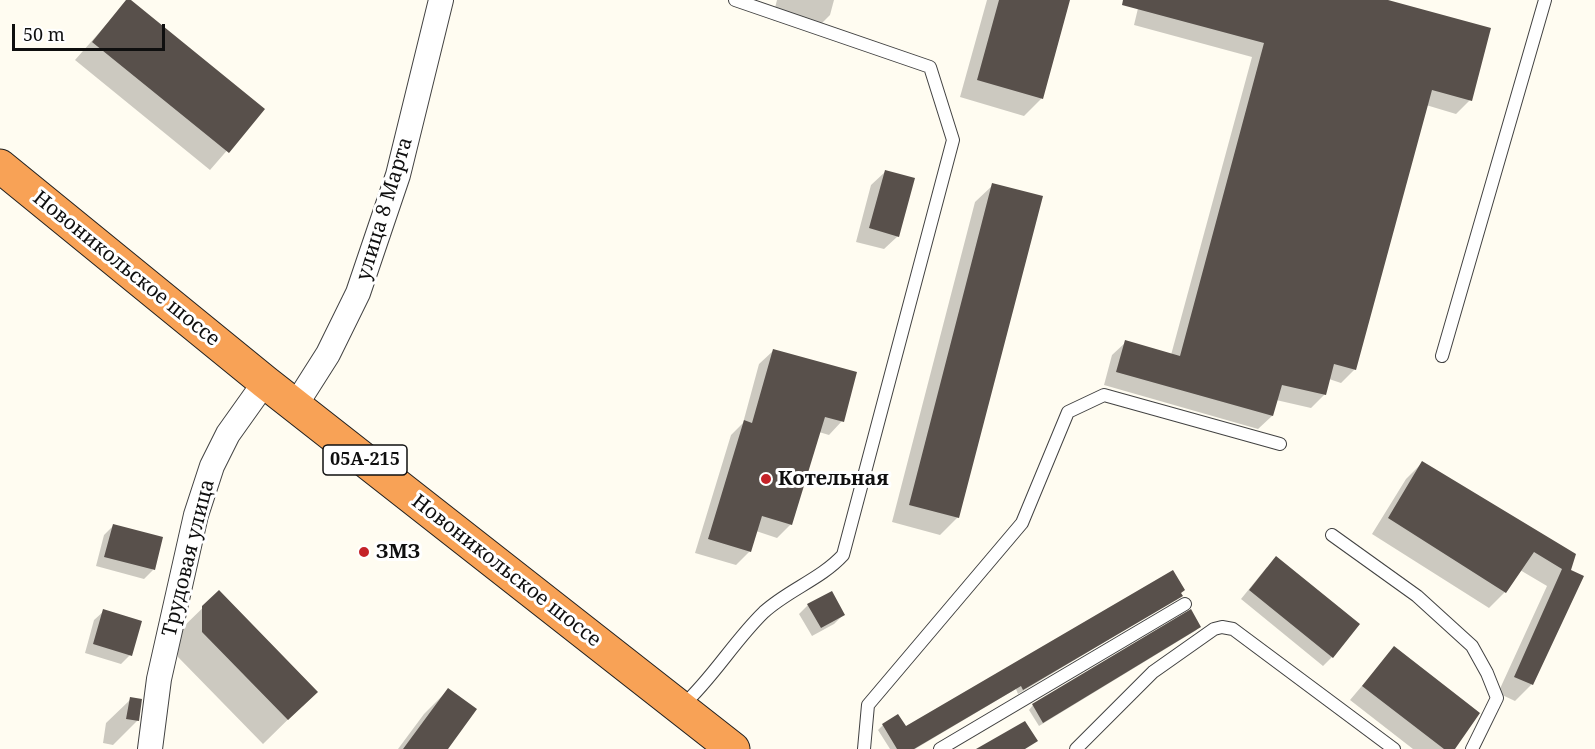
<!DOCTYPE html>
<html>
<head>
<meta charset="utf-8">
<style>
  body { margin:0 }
  #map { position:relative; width:1595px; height:749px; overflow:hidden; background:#fffcf1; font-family:"Noto Serif",serif }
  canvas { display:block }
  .scale { position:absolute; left:12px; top:24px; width:153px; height:27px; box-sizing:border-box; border:3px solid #0f0f0f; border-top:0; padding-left:8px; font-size:18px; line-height:21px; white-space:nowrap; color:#0f0f0f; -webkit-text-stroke:4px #fff; paint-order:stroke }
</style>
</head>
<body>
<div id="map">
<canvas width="1595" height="749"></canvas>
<div class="scale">50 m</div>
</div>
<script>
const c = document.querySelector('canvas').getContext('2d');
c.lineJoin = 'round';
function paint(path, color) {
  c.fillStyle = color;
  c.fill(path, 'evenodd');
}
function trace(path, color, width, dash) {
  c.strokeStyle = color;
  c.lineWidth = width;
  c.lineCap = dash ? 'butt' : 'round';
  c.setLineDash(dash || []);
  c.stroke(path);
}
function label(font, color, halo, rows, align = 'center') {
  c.font = font + ' "Noto Serif",serif';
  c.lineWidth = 6;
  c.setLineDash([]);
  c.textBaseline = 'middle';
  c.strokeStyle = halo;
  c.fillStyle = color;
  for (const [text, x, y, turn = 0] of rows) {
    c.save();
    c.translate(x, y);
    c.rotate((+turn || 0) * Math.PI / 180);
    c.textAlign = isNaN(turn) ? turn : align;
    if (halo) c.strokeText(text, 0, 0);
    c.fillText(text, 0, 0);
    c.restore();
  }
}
paint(new Path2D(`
  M 128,0 L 263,109 L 210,170 L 75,60 Z
  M 777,0 L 834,0 L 830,15 L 813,32 L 772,20 Z
  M 987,0 L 1068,0 L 1041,99 L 1024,116 L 960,97 Z
  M 1140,0 L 1383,0 L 1470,100 L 1456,114 L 1426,105 L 1355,369 L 1341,383 L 1329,379 L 1325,394 L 1311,408 L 1276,400 L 1272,416 L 1258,429 L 1104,385 L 1112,355 L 1126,342 L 1171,355 L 1252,57 L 1134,25 Z
  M 885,172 L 898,236 L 884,249 L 856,242 L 871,185 Z
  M 993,185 L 958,517 L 940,535 L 892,522 L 975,202 Z
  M 773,351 L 842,421 L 829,435 L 819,432 L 791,524 L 777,538 L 756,531 L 750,551 L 736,565 L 695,553 L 731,435 L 743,423 L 759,364 Z
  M 1422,463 L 1569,570 L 1582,576 L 1531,685 L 1515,701 L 1498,693 L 1547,586 L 1520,570 L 1505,592 L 1489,608 L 1372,534 L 1406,479 Z
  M 113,526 L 153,570 L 144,579 L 96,566 L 104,535 Z
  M 1267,567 L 1332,657 L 1323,666 L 1241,599 Z
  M 219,592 L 316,692 L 263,744 L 178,657 L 178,632 Z
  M 1181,596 L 1018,694 L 1016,689 L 915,749 L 890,749 L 878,730 L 883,725 L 905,728 Z
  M 808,605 L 843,615 L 834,624 L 812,636 L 799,614 Z
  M 104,611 L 130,655 L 121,664 L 85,653 L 94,620 Z
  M 1190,612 L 1200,626 L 1195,631 L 1039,726 L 1029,710 L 1033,705 Z
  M 1394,648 L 1453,749 L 1413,749 L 1350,700 Z
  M 448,690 L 446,749 L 398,749 L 424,714 Z
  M 131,699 L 138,720 L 113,745 L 103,743 L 106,723 Z`), '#0003');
paint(new Path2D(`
  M 126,0 L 131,0 L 265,109 L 229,153 L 92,42 Z
  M 999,0 L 1070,0 L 1043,99 L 977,80 Z
  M 1123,0 L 1388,0 L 1491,28 L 1472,101 L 1432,90 L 1356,370 L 1334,364 L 1326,395 L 1282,385 L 1273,416 L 1116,372 L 1125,340 L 1180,356 L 1264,43 L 1122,5 Z
  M 885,170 L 915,178 L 899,237 L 869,228 Z
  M 992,183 L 1043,196 L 959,518 L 909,505 Z
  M 773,349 L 857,372 L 844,422 L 825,417 L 792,525 L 762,516 L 751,552 L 708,539 L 744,420 L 752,423 Z
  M 1422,461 L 1576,554 L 1571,570 L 1584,576 L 1533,685 L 1514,677 L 1562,569 L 1534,552 L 1506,593 L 1388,518 Z
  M 113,524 L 163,537 L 155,570 L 104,557 Z
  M 1276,556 L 1360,624 L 1333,658 L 1249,590 Z
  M 1173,570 L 1185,590 L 1181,593 L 1183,596 L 1023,690 L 1021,686 L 914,749 L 897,749 L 882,724 L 898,714 L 906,726 Z
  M 219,590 L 318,692 L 288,720 L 202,632 L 202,606 Z
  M 832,591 L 845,615 L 821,628 L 807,604 Z
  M 103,609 L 142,621 L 132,656 L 93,644 Z
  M 1191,609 L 1201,627 L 1043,723 L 1032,704 Z
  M 1394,646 L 1480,713 L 1455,749 L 1444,749 L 1362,686 Z
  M 448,688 L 477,709 L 448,749 L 403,749 Z
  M 130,697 L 142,699 L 139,721 L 126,719 Z
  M 1025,721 L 1038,741 L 1025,749 L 976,749 Z`), '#58504b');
const lane = new Path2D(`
  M 1442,356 L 1545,0
  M 1332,535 L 1417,596 L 1472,646 L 1487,673 L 1497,698 L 1472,749
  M 682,706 C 713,678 734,641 764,612 C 788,590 821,579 843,555 L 953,140 L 930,67 L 735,0
  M 864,749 L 868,705 L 1022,523 L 1068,412 L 1104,395 L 1280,444
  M 940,749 L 1185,604
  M 1076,749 L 1153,672 L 1214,629 L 1222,627 L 1233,629 L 1394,749`);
const street = new Path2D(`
  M 295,406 L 328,354 L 358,293 L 398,175 L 441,0
  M 150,749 L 159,679 L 196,515 L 212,466 L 228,434 L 265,382`);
const highway = new Path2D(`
  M 0,166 L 265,382 L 733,749`);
trace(lane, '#424242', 14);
trace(street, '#424242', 26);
trace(highway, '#202020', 35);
trace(lane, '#fff', 12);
trace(street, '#fff', 24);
trace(highway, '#f8a256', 33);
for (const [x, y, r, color] of [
  [766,479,6,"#c42228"],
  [364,552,6,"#c42228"]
]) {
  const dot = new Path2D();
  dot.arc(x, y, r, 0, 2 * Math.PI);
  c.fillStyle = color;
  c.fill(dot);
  trace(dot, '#fff', 2);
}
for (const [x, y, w] of [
  [365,460,84]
]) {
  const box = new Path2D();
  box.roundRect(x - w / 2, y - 15, w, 30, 4.5);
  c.fillStyle = '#fff';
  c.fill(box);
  trace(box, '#0f0f0f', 1.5);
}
label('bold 18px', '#0f0f0f', null, [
  ["05А-215",365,460]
]);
label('20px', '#0f0f0f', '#fff', [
  ["улица 8 Марта",385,209,-73],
  ["Новоникольское шоссе",126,269,39],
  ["Трудовая улица",189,558,-76],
  ["Новоникольское шоссе",506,571,38]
]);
label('bold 20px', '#0f0f0f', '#fff', [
  ["Котельная",778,479],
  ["ЗМЗ",376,552]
], 'left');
</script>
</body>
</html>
